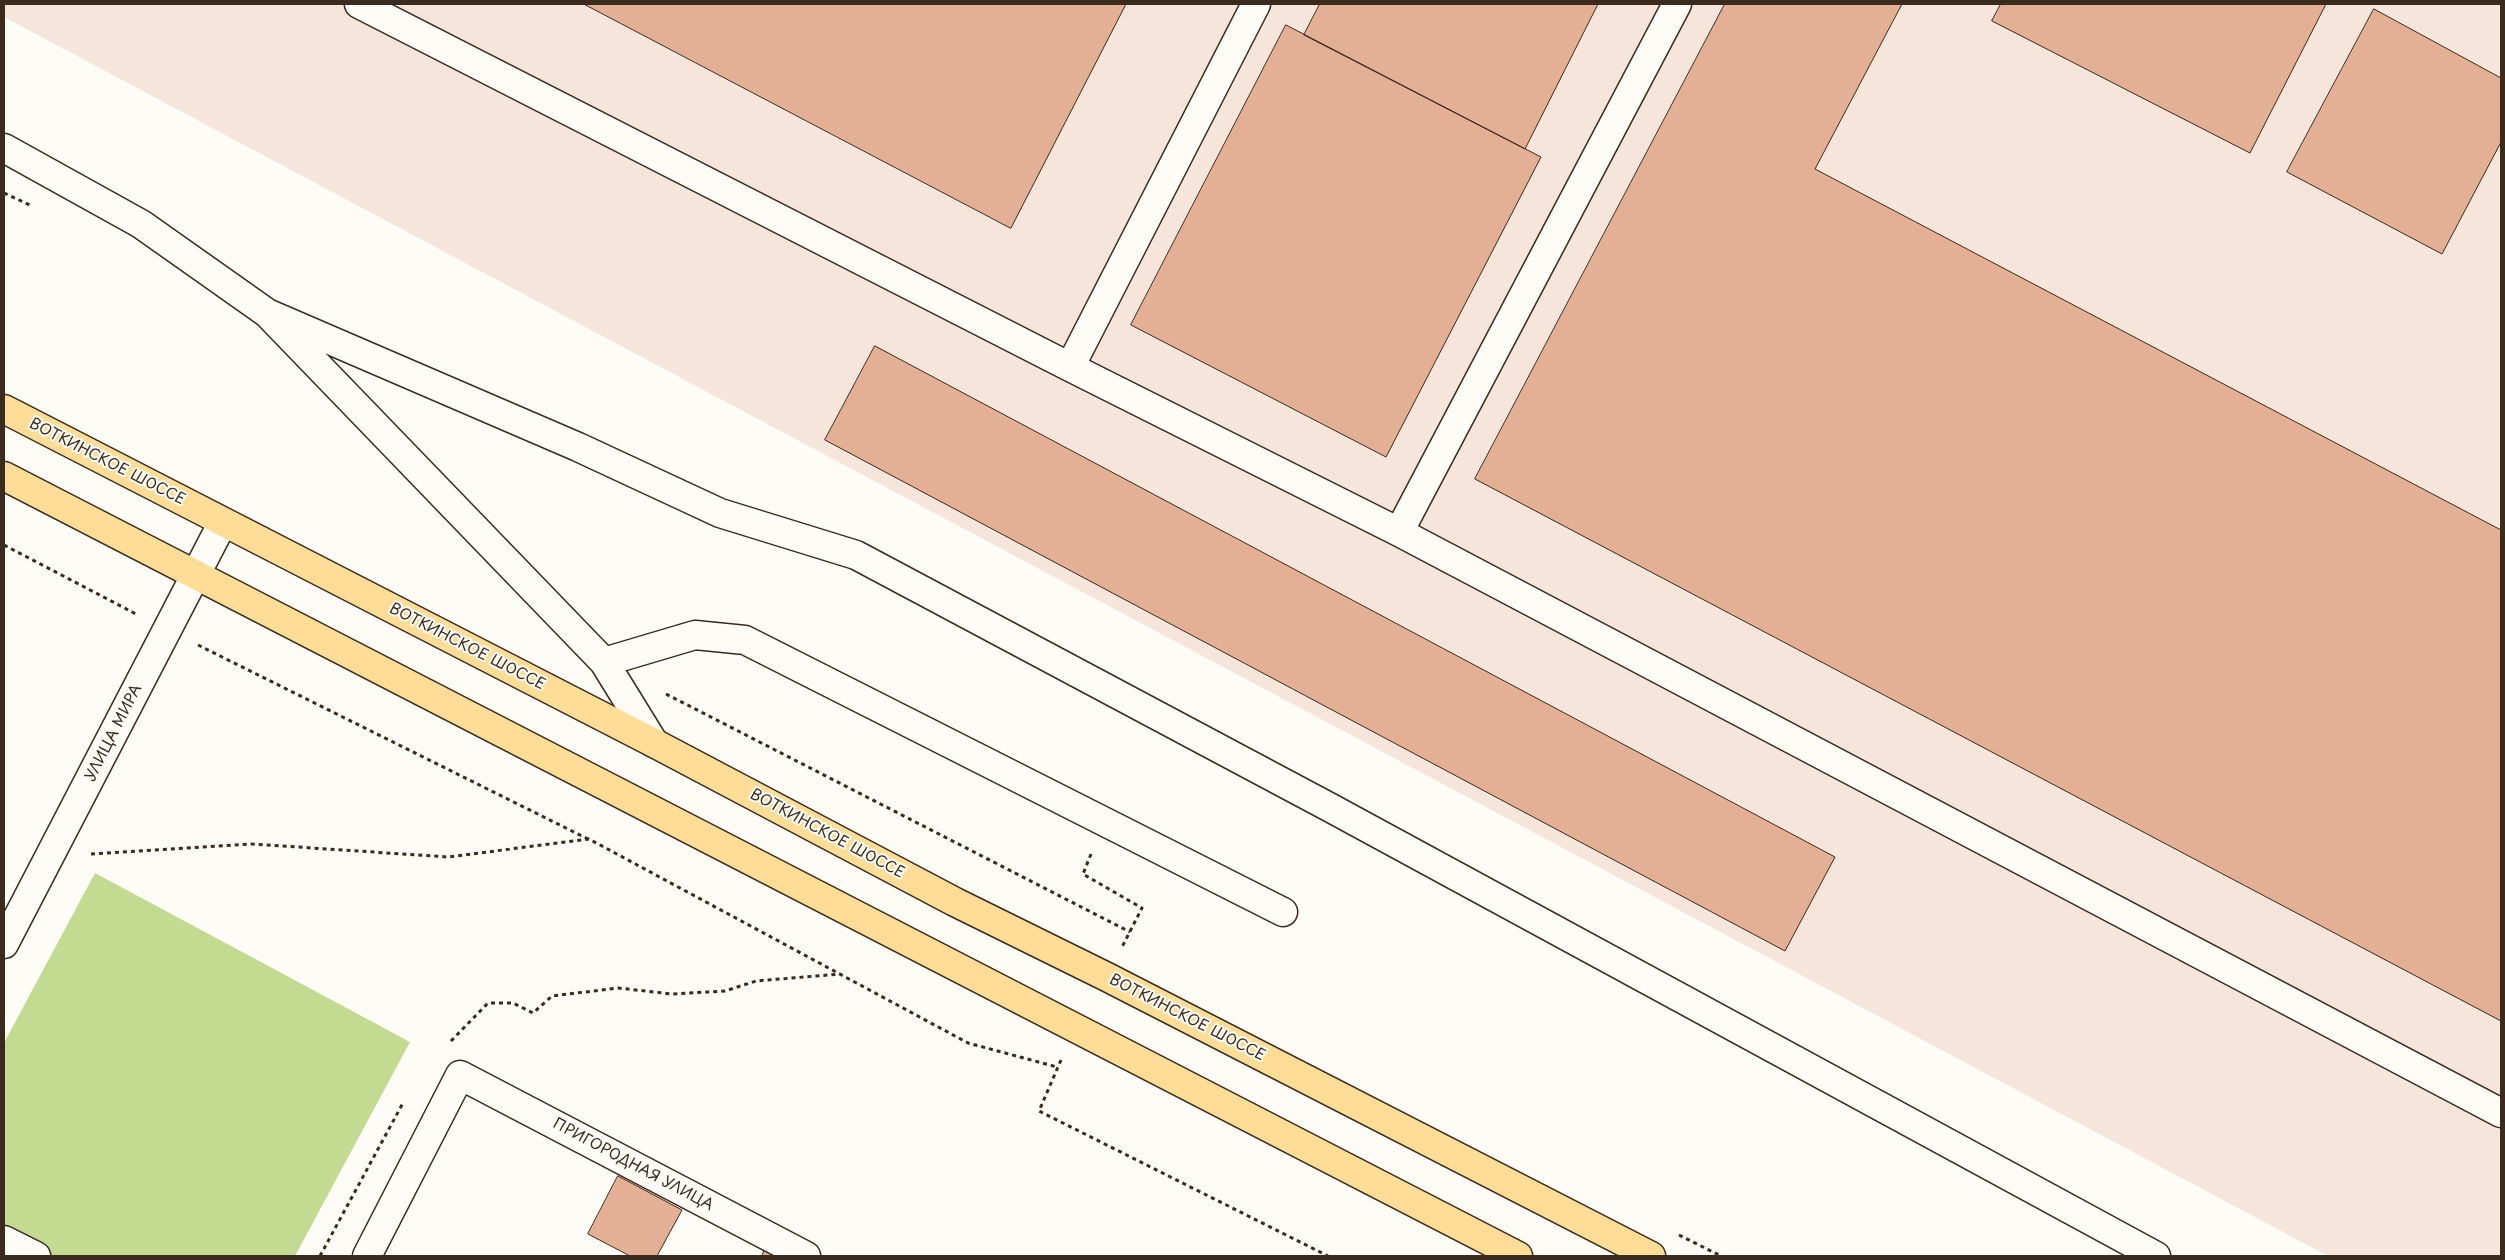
<!DOCTYPE html>
<html>
<head>
<meta charset="utf-8">
<style>
  body { margin:0 }
  #map { position:relative; width:2505px; height:1260px; overflow:hidden; background:#fdfcf7; font-family:"Playpen Sans",sans-serif }
  canvas { display:block }
  .frame { position:absolute; inset:0; border:5px solid #3b2a1e; pointer-events:none }
</style>
</head>
<body>
<div id="map">
<canvas width="2505" height="1260"></canvas>
<div class="frame"></div>
</div>
<script>
const c = document.querySelector('canvas').getContext('2d');
c.lineJoin = 'round';
function paint(path, color) {
  c.fillStyle = color;
  c.fill(path, 'evenodd');
}
function trace(path, color, width, dash) {
  c.strokeStyle = color;
  c.lineWidth = width;
  c.lineCap = dash ? 'butt' : 'round';
  c.setLineDash(dash || []);
  c.stroke(path);
}
function label(font, color, halo, rows, align = 'center') {
  c.font = font + ' "Playpen Sans",sans-serif';
  c.lineWidth = 4;
  c.setLineDash([]);
  c.textBaseline = 'middle';
  c.strokeStyle = halo;
  c.fillStyle = color;
  for (const [text, x, y, turn = 0] of rows) {
    c.save();
    c.translate(x, y);
    c.rotate((+turn || 0) * Math.PI / 180);
    c.textAlign = isNaN(turn) ? turn : align;
    if (halo) c.strokeText(text, 0, 0);
    c.fillText(text, 0, 0);
    c.restore();
  }
}
paint(new Path2D(`
  M 4,4 L 2501,4 L 2501,1256 L 2328,1256 L 4,17 Z`), '#f5e5da');
paint(new Path2D(`
  M 95,873 L 410,1042 L 295,1256 L 4,1256 L 4,1043 Z`), '#c3db91');
const building = new Path2D(`
  M 584,4 L 1126,4 L 1011,228 Z
  M 1320,4 L 1598,4 L 1525,149 L 1304,35 Z
  M 1725,4 L 1902,4 L 1815,169 L 2501,530 L 2501,1021 L 1475,479 Z
  M 2001,4 L 2326,4 L 2250,153 L 1992,21 Z
  M 2374,9 L 2501,78 L 2501,142 L 2442,254 L 2287,172 Z
  M 1286,25 L 1541,157 L 1386,457 L 1131,325 Z
  M 875,346 L 1835,857 L 1785,951 L 825,440 Z
  M 618,1176 L 682,1210 L 657,1256 L 630,1256 L 588,1234 Z
  M 765,1249 L 783,1256 L 762,1256 Z`);
paint(building, '#e3b096');
trace(building, '#3b2a1e', 1);
const minor = new Path2D(`
  M 359,4 L 1070,367 L 1399,532 L 2501,1113
  M 4,148 L 141,224 L 267,313 L 604,662 L 654,743
  M 267,313 L 578,447 L 720,513 L 856,555 L 1329,807 L 2156,1256
  M 1070,367 L 1256,4
  M 1399,532 L 1677,4
  M 604,662 L 695,635 L 745,640 L 1283,912
  M 4,944 L 223,522
  M 4,1240 L 36,1256
  M 367,1256 L 460,1075 L 806,1256`);
const major = new Path2D(`
  M 4,409 L 654,743 L 955,902 L 1107,977 L 1651,1256
  M 4,476 L 1518,1256`);
trace(minor, '#3b2a1e', 31);
trace(major, '#3b2a1e', 31);
trace(new Path2D(`
  M 4,193 L 32,206
  M 4,545 L 136,614
  M 198,645 L 588,839
  M 666,694 L 1130,932
  M 91,854 L 252,844 L 448,857 L 589,839 L 968,1043 L 1057,1067
  M 1091,854 L 1083,874 L 1142,908 L 1122,947
  M 451,1041 L 488,1003 L 513,1003 L 533,1013 L 552,996 L 618,988 L 672,994 L 725,991 L 756,981 L 840,974
  M 1061,1060 L 1039,1111 L 1328,1256
  M 1679,1235 L 1721,1256
  M 320,1256 L 403,1103`), '#3b2a1e', 3, [4, 4]);
trace(minor, '#fdfcf7', 28);
trace(major, '#ffdd96', 28);
label('15px', '#3b2a1e', '#fdfcf7', [
  ["ВОТКИНСКОЕ ШОССЕ",107,462,27],
  ["ВОТКИНСКОЕ ШОССЕ",467,647,27],
  ["УЛИЦА МИРА",114,733,-63],
  ["ВОТКИНСКОЕ ШОССЕ",827,834,28],
  ["ВОТКИНСКОЕ ШОССЕ",1187,1018,27],
  ["ПРИГОРОДНАЯ УЛИЦА",633,1165,28]
]);
</script>
</body>
</html>
